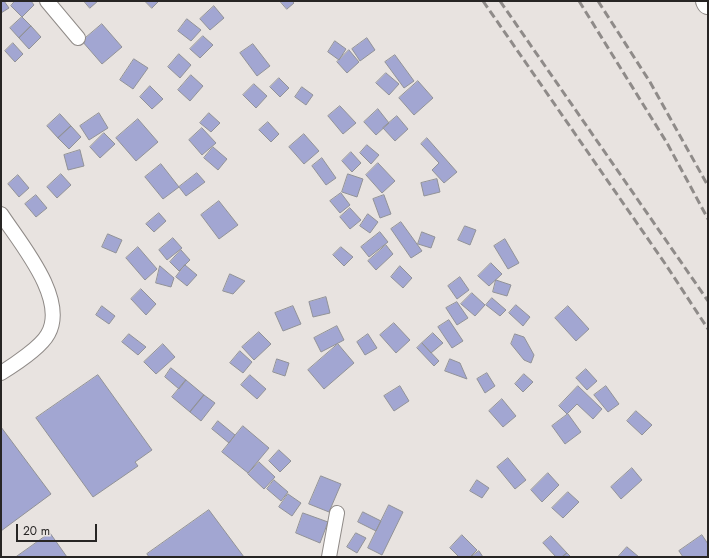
<!DOCTYPE html>
<html>
<head>
<meta charset="utf-8">
<style>
  body { margin:0 }
  #map { position:relative; width:709px; height:558px; overflow:hidden; background:#e8e3e0; font-family:Jost,sans-serif }
  canvas { display:block }
  .frame { position:absolute; inset:0; border:2px solid #272524; pointer-events:none }
  .scale { position:absolute; left:16px; top:524px; width:81px; height:18px; box-sizing:border-box; border:2px solid #272524; border-top:0; padding-left:5px; font-size:12px; line-height:14px; white-space:nowrap; color:#272524; -webkit-text-stroke:3px #e8e3e0; paint-order:stroke }
</style>
</head>
<body>
<div id="map">
<canvas width="709" height="558"></canvas>
<div class="frame"></div>
<div class="scale">20 m</div>
</div>
<script>
const c = document.querySelector('canvas').getContext('2d');
c.lineJoin = 'round';
function paint(path, color) {
  c.fillStyle = color;
  c.fill(path, 'evenodd');
}
function trace(path, color, width, dash) {
  c.strokeStyle = color;
  c.lineWidth = width;
  c.lineCap = dash ? 'butt' : 'round';
  c.setLineDash(dash || []);
  c.stroke(path);
}
const building = new Path2D(`
  M 1,1 L 4,1 L 9,8 L 1,13 Z
  M 15,1 L 31,1 L 34,5 L 22,17 L 11,6 Z
  M 84,1 L 98,1 L 90,8 Z
  M 145,1 L 159,1 L 152,8 Z
  M 280,1 L 292,1 L 294,3 L 287,9 Z
  M 214,6 L 224,18 L 210,30 L 200,19 Z
  M 22,17 L 31,26 L 19,38 L 10,28 Z
  M 187,19 L 201,30 L 191,41 L 178,31 Z
  M 102,24 L 122,47 L 102,64 L 82,41 Z
  M 31,26 L 41,37 L 29,49 L 19,38 Z
  M 203,36 L 213,45 L 200,58 L 190,49 Z
  M 367,38 L 375,50 L 360,61 L 352,49 Z
  M 335,41 L 346,49 L 339,60 L 328,52 Z
  M 13,43 L 23,54 L 15,62 L 5,51 Z
  M 253,44 L 270,66 L 257,76 L 240,53 Z
  M 349,50 L 359,62 L 347,73 L 337,62 Z
  M 179,54 L 191,65 L 180,78 L 168,67 Z
  M 395,55 L 414,81 L 404,88 L 385,62 Z
  M 134,59 L 148,68 L 133,89 L 120,80 Z
  M 386,73 L 399,84 L 389,95 L 376,83 Z
  M 191,75 L 203,86 L 190,101 L 178,90 Z
  M 279,78 L 289,88 L 280,97 L 270,87 Z
  M 418,81 L 433,98 L 414,115 L 399,98 Z
  M 254,84 L 267,96 L 256,108 L 243,95 Z
  M 150,86 L 163,99 L 152,109 L 140,97 Z
  M 302,87 L 313,95 L 306,105 L 295,97 Z
  M 340,106 L 356,123 L 343,134 L 328,116 Z
  M 378,109 L 389,123 L 376,135 L 364,122 Z
  M 99,113 L 108,128 L 89,140 L 80,126 Z
  M 209,113 L 220,123 L 211,132 L 200,123 Z
  M 60,114 L 71,126 L 58,138 L 47,126 Z
  M 397,116 L 408,129 L 395,141 L 383,128 Z
  M 138,119 L 158,142 L 136,161 L 116,138 Z
  M 268,122 L 279,134 L 271,142 L 259,130 Z
  M 71,126 L 81,137 L 69,149 L 58,138 Z
  M 202,128 L 216,143 L 202,155 L 189,140 Z
  M 104,133 L 115,144 L 100,158 L 90,147 Z
  M 304,134 L 319,151 L 304,164 L 289,147 Z
  M 427,138 L 457,172 L 444,183 L 432,170 L 439,163 L 421,144 Z
  M 367,145 L 379,155 L 371,164 L 360,153 Z
  M 213,147 L 227,159 L 218,170 L 204,158 Z
  M 80,150 L 84,166 L 68,170 L 64,155 Z
  M 351,152 L 361,163 L 352,172 L 342,161 Z
  M 322,158 L 336,178 L 326,185 L 312,166 Z
  M 378,163 L 395,181 L 382,193 L 366,175 Z
  M 161,164 L 179,187 L 163,199 L 145,177 Z
  M 197,173 L 205,182 L 186,196 L 179,187 Z
  M 61,174 L 71,185 L 57,198 L 47,187 Z
  M 348,174 L 363,179 L 357,197 L 342,192 Z
  M 18,175 L 29,188 L 19,197 L 8,184 Z
  M 437,179 L 440,192 L 424,196 L 421,183 Z
  M 341,193 L 350,205 L 340,213 L 330,201 Z
  M 36,195 L 47,208 L 36,217 L 25,204 Z
  M 384,195 L 391,214 L 380,218 L 373,199 Z
  M 219,201 L 238,225 L 219,239 L 201,215 Z
  M 350,208 L 361,220 L 350,229 L 340,217 Z
  M 159,213 L 166,221 L 154,232 L 146,224 Z
  M 368,214 L 378,222 L 370,233 L 360,226 Z
  M 401,222 L 422,251 L 411,258 L 391,229 Z
  M 465,226 L 476,230 L 470,245 L 458,240 Z
  M 380,232 L 388,242 L 369,257 L 361,247 Z
  M 422,232 L 435,237 L 431,248 L 418,244 Z
  M 108,234 L 122,240 L 116,253 L 102,247 Z
  M 173,238 L 182,248 L 167,260 L 159,250 Z
  M 505,239 L 519,263 L 508,269 L 494,246 Z
  M 386,245 L 393,254 L 376,270 L 368,261 Z
  M 138,247 L 157,269 L 145,280 L 126,258 Z
  M 341,247 L 353,257 L 344,266 L 333,255 Z
  M 181,250 L 190,260 L 179,271 L 170,262 Z
  M 491,263 L 502,274 L 489,286 L 478,276 Z
  M 185,265 L 197,275 L 187,286 L 176,277 Z
  M 160,266 L 174,278 L 171,287 L 156,283 Z
  M 400,266 L 412,278 L 403,288 L 391,277 Z
  M 230,274 L 245,281 L 233,294 L 223,291 Z
  M 460,277 L 469,290 L 457,299 L 448,286 Z
  M 496,280 L 511,285 L 507,296 L 493,292 Z
  M 141,289 L 156,304 L 146,315 L 131,299 Z
  M 472,293 L 485,305 L 475,316 L 461,304 Z
  M 326,297 L 330,313 L 313,317 L 309,302 Z
  M 492,298 L 506,310 L 500,316 L 486,305 Z
  M 457,302 L 468,318 L 457,325 L 446,308 Z
  M 516,305 L 530,317 L 523,326 L 509,313 Z
  M 102,306 L 115,316 L 109,324 L 96,315 Z
  M 293,306 L 301,324 L 283,331 L 275,313 Z
  M 568,306 L 589,329 L 576,341 L 555,318 Z
  M 449,320 L 463,341 L 452,348 L 438,327 Z
  M 394,323 L 410,340 L 396,353 L 380,335 Z
  M 337,326 L 344,340 L 321,352 L 314,338 Z
  M 259,332 L 271,344 L 254,360 L 242,347 Z
  M 433,333 L 443,343 L 431,353 L 422,343 Z
  M 129,334 L 146,347 L 138,355 L 122,342 Z
  M 368,334 L 377,348 L 365,355 L 357,342 Z
  M 515,334 L 524,337 L 534,355 L 531,363 L 524,360 L 511,344 Z
  M 422,343 L 439,361 L 434,366 L 417,348 Z
  M 163,344 L 175,357 L 156,374 L 144,362 Z
  M 338,344 L 354,363 L 324,389 L 308,370 Z
  M 240,351 L 252,362 L 243,373 L 230,363 Z
  M 277,359 L 289,363 L 285,376 L 273,372 Z
  M 450,359 L 460,363 L 467,379 L 445,371 Z
  M 171,368 L 186,380 L 179,389 L 165,377 Z
  M 586,369 L 597,381 L 587,390 L 576,378 Z
  M 487,373 L 495,386 L 485,393 L 477,379 Z
  M 524,374 L 533,382 L 523,392 L 515,384 Z
  M 98,375 L 152,450 L 135,462 L 138,466 L 93,497 L 36,418 Z
  M 250,375 L 266,389 L 257,399 L 241,385 Z
  M 186,380 L 204,395 L 190,412 L 172,397 Z
  M 400,386 L 409,401 L 394,411 L 384,396 Z
  M 578,386 L 602,409 L 593,419 L 577,404 L 567,414 L 559,406 Z
  M 606,386 L 619,404 L 608,412 L 594,395 Z
  M 204,395 L 215,403 L 201,421 L 190,412 Z
  M 502,399 L 516,416 L 503,427 L 489,411 Z
  M 636,411 L 652,425 L 642,435 L 627,421 Z
  M 568,414 L 581,432 L 565,444 L 552,426 Z
  M 218,421 L 235,435 L 229,443 L 212,429 Z
  M 243,426 L 269,448 L 248,473 L 222,452 Z
  M 1,427 L 51,494 L 1,531 Z
  M 279,450 L 291,461 L 280,472 L 269,461 Z
  M 508,458 L 526,480 L 515,489 L 497,467 Z
  M 259,462 L 275,477 L 264,489 L 248,474 Z
  M 632,468 L 642,480 L 621,499 L 611,487 Z
  M 548,473 L 559,485 L 542,502 L 531,490 Z
  M 321,476 L 341,484 L 329,512 L 309,504 Z
  M 274,480 L 288,492 L 281,501 L 267,489 Z
  M 477,480 L 489,488 L 482,498 L 470,491 Z
  M 568,492 L 579,502 L 563,518 L 552,508 Z
  M 288,494 L 301,503 L 292,516 L 279,507 Z
  M 389,505 L 403,512 L 382,555 L 368,548 Z
  M 209,510 L 244,557 L 149,557 L 147,554 Z
  M 363,512 L 381,521 L 376,531 L 358,522 Z
  M 303,513 L 328,522 L 320,543 L 296,533 Z
  M 50,533 L 67,557 L 16,557 Z
  M 356,533 L 366,538 L 357,553 L 347,547 Z
  M 462,535 L 477,550 L 470,557 L 459,557 L 450,548 Z
  M 702,535 L 708,544 L 708,557 L 683,557 L 679,551 Z
  M 551,536 L 567,553 L 562,557 L 556,557 L 543,543 Z
  M 627,547 L 639,557 L 618,557 Z
  M 479,551 L 483,557 L 471,557 Z
  M 567,553 L 571,557 L 562,557 Z`);
paint(building, '#a2a6d2');
trace(building, '#919297', 1);
const service = new Path2D(`
  M 47,1 L 78,38
  M 1,214 C 20,243 68,299 48,334 C 41,347 14,365 1,373
  M 329,557 L 337,513`);
const minor = new Path2D(`
  M 707,1 L 708,3`);
trace(service, '#8f8a87', 16);
trace(minor, '#8f8a87', 24);
trace(service, '#fff', 14);
trace(minor, '#fff', 22);
trace(new Path2D(`
  M 483,1 L 666,265 L 708,329
  M 500,1 L 708,301
  M 579,1 L 667,143 L 708,219
  M 598,1 L 650,82 L 708,186`), '#8f8b89', 3, [8, 4]);
</script>
</body>
</html>
